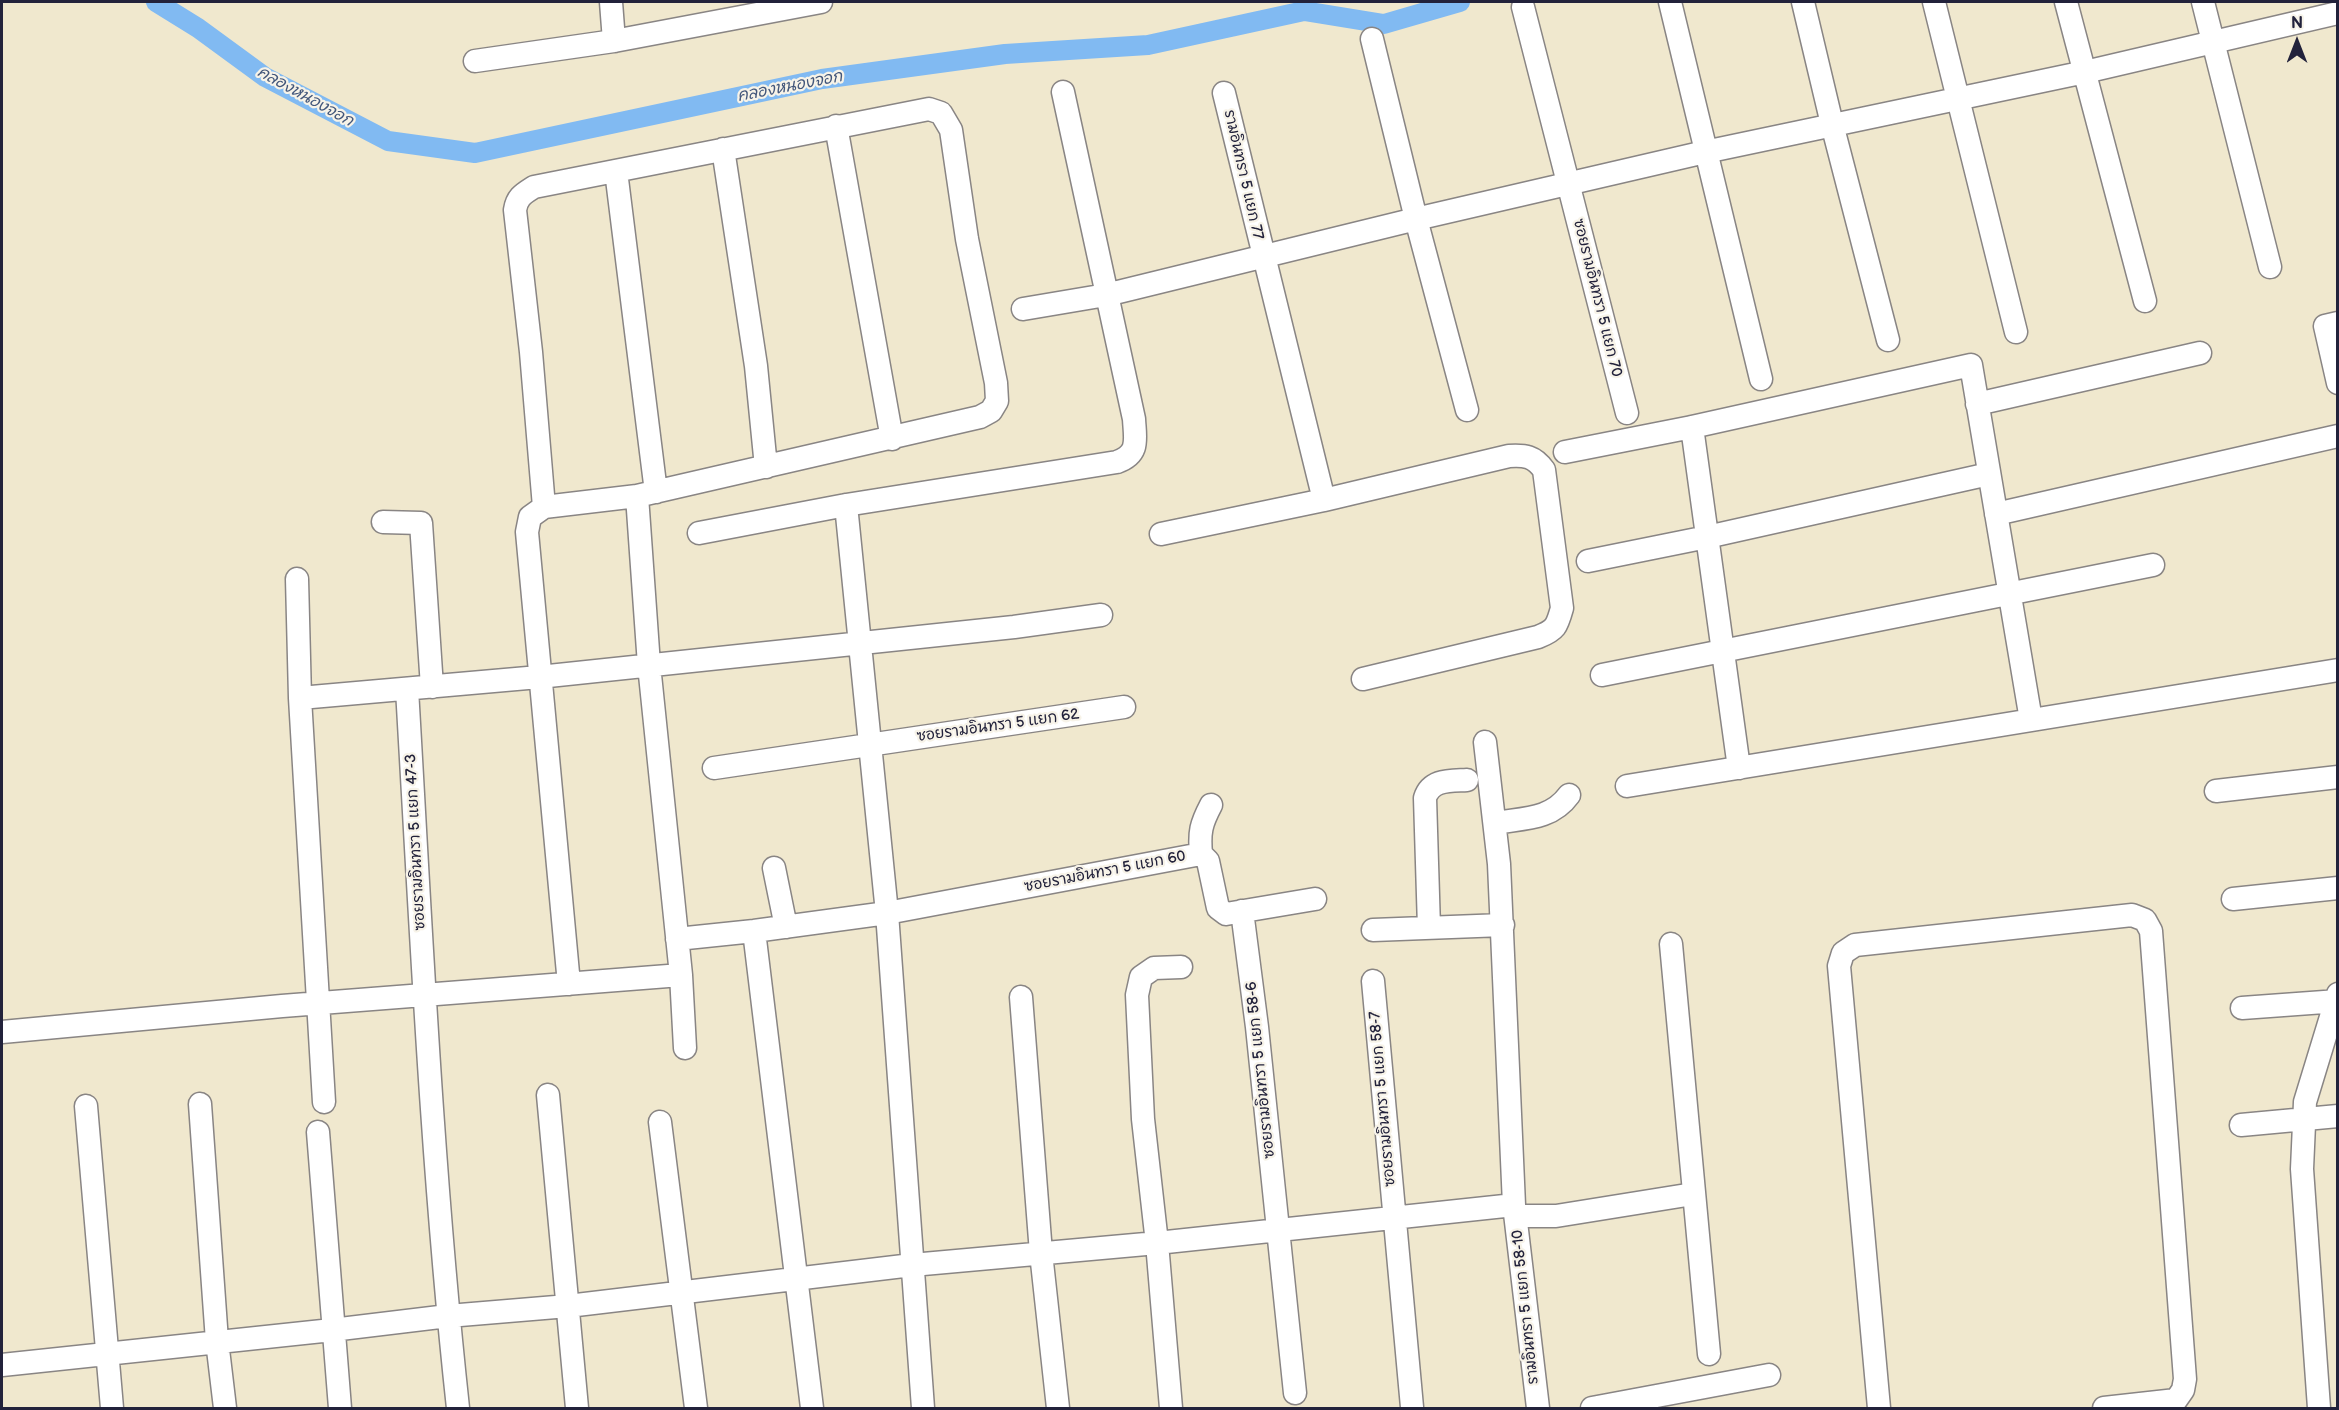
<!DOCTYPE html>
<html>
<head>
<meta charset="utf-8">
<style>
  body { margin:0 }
  #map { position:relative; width:2339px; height:1410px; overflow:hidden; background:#f0e8ce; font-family:"Balsamiq Sans",sans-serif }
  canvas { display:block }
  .frame { position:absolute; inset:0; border:3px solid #22223b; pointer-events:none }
  .north { position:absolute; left:2267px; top:12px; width:60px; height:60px; -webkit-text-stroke:4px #f7f3e8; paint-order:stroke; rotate:0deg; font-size:16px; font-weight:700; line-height:24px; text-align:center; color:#22223b }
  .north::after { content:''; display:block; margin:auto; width:21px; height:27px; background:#22223b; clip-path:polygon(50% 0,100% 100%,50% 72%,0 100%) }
</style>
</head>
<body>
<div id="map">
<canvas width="2339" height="1410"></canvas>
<div class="frame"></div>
<div class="north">N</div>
</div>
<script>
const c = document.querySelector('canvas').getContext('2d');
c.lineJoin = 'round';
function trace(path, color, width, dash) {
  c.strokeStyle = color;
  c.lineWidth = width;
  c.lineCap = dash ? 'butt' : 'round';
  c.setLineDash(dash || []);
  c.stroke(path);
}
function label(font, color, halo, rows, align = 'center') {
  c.font = font + ' "Balsamiq Sans","Playpen Sans Thai",sans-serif';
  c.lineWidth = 4.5;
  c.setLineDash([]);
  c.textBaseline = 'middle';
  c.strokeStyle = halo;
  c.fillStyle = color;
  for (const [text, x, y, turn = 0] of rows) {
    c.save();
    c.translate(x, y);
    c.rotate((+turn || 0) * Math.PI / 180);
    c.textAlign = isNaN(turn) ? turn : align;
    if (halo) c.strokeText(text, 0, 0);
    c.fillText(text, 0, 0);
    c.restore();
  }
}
trace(new Path2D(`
  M 156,2 L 198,28 L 265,77 L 388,141 L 475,153 L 822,79 L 1005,54 L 1148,45 L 1304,11 L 1384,24 L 1460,2`), '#81baf2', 20);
const minor = new Path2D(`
  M 611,2 L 614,41
  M 1670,2 L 1761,379
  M 1803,2 L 1832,124 L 1888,340
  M 1934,2 L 2016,332
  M 2066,2 L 2145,301
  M 2203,2 L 2270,267
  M 1523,7 L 1627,413
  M 1372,39 L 1416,219 L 1467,410
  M 475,61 L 614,41 L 821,2
  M 1224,93 L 1324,500
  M 836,126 L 892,439
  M 723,149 L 756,366 L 766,467
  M 616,171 L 656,492
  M 1023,309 L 1106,295 L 1416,219 L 1705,152 L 2085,72 L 2338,13
  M 2338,323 L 2325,326 L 2338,383
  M 1977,404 L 2200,353
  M 1692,427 L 1739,768
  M 1565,452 L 1692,427 L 1971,365 L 2031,720
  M 637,496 L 980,417 L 991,411 L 997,401 L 996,383 L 967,239 L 951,130 L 941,113 L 929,109 L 534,187 C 523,194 517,197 515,210 L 531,352 L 544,507 L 637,496 L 649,665 L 681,975 L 685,1048
  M 846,505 L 887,913 L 923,1408
  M 544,507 L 530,517 L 527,532 L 569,984
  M 1996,514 L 2338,436
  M 383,522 L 421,523 L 432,687
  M 699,533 L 846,505 L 1117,462 C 1140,454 1135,439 1134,419 L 1063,92
  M 1161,534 L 1324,500 L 1509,456 C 1525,455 1534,456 1544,470 L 1562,608 C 1557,626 1556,630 1538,637 L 1363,679
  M 1588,561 L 1707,537 L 1989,474
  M 297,579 L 300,698 L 324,1102
  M 1602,675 L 2153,565
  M 407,689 C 421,929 432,1170 458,1408
  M 300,698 L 539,677 L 1014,627 L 1101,615
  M 1485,742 L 1499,864 L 1514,1205 L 1538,1408
  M 714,768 L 1124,707
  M 1627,786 L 2338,670
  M 2216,791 L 2338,777
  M 1495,823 C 1523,818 1551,820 1569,795
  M 1201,854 C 1199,832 1201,824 1211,805
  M 774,868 L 786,927
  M 2233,899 L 2338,888
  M 1242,911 L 1257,1027 L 1295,1393
  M 1429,928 L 1425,798 C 1431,779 1450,781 1467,780
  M 1373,930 L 1503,925
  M 754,931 L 812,1408
  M 677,939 L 754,931 L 887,913 L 1201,854 L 1208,861 L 1218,908 L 1226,914 L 1315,899
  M 1671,944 L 1709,1354
  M 1373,981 L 1412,1407
  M 1021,997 L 1041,1253 L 1058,1408
  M 2242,1008 L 2338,1001
  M 2,1032 L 282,1006 L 681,975
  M 548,1095 L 577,1408
  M 200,1104 L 217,1341 L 225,1408
  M 86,1106 L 112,1408
  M 660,1122 L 696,1408
  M 2241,1125 L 2338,1116
  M 318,1132 L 340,1408
  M 1516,1216 L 1556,1216 L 1693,1194
  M 2,1365 L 332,1330 L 448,1316 L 568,1306 L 912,1265 L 1157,1243 L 1514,1205
  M 1171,1408 L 1157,1243 L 1143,1119 L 1137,995 L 1141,977 L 1154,968 L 1181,967
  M 1592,1408 L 1769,1375
  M 1879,1408 L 1839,966 L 1843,953 L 1855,945 L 2132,915 L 2145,920 L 2151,931 L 2185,1379 L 2183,1390 L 2176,1400 L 2104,1408
  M 2319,1408 L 2302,1169 L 2305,1102 L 2338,994`);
trace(minor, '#898584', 25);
trace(minor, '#fff', 22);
label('15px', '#22223b', '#f7f3e8', [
  ["รามอินทรา 5 แยก 77",1243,175,77],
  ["ซอยรามอินทรา 5 แยก 70",1597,298,76],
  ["ซอยรามอินทรา 5 แยก 62",998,726,-8],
  ["ซอยรามอินทรา 5 แยก 47-3",416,842,-93],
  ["ซอยรามอินทรา 5 แยก 60",1105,872,-11],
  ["ซอยรามอินทรา 5 แยก 58-6",1261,1070,-96],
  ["ซอยรามอินทรา 5 แยก 58-7",1383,1099,-95],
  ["รามอินทรา 5 แยก 58-10",1526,1307,-96]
]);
label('italic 16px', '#43577b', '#f7f3e8', [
  ["คลองหนองจอก",790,87,-11],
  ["คลองหนองจอก",305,97,29]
]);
</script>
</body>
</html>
